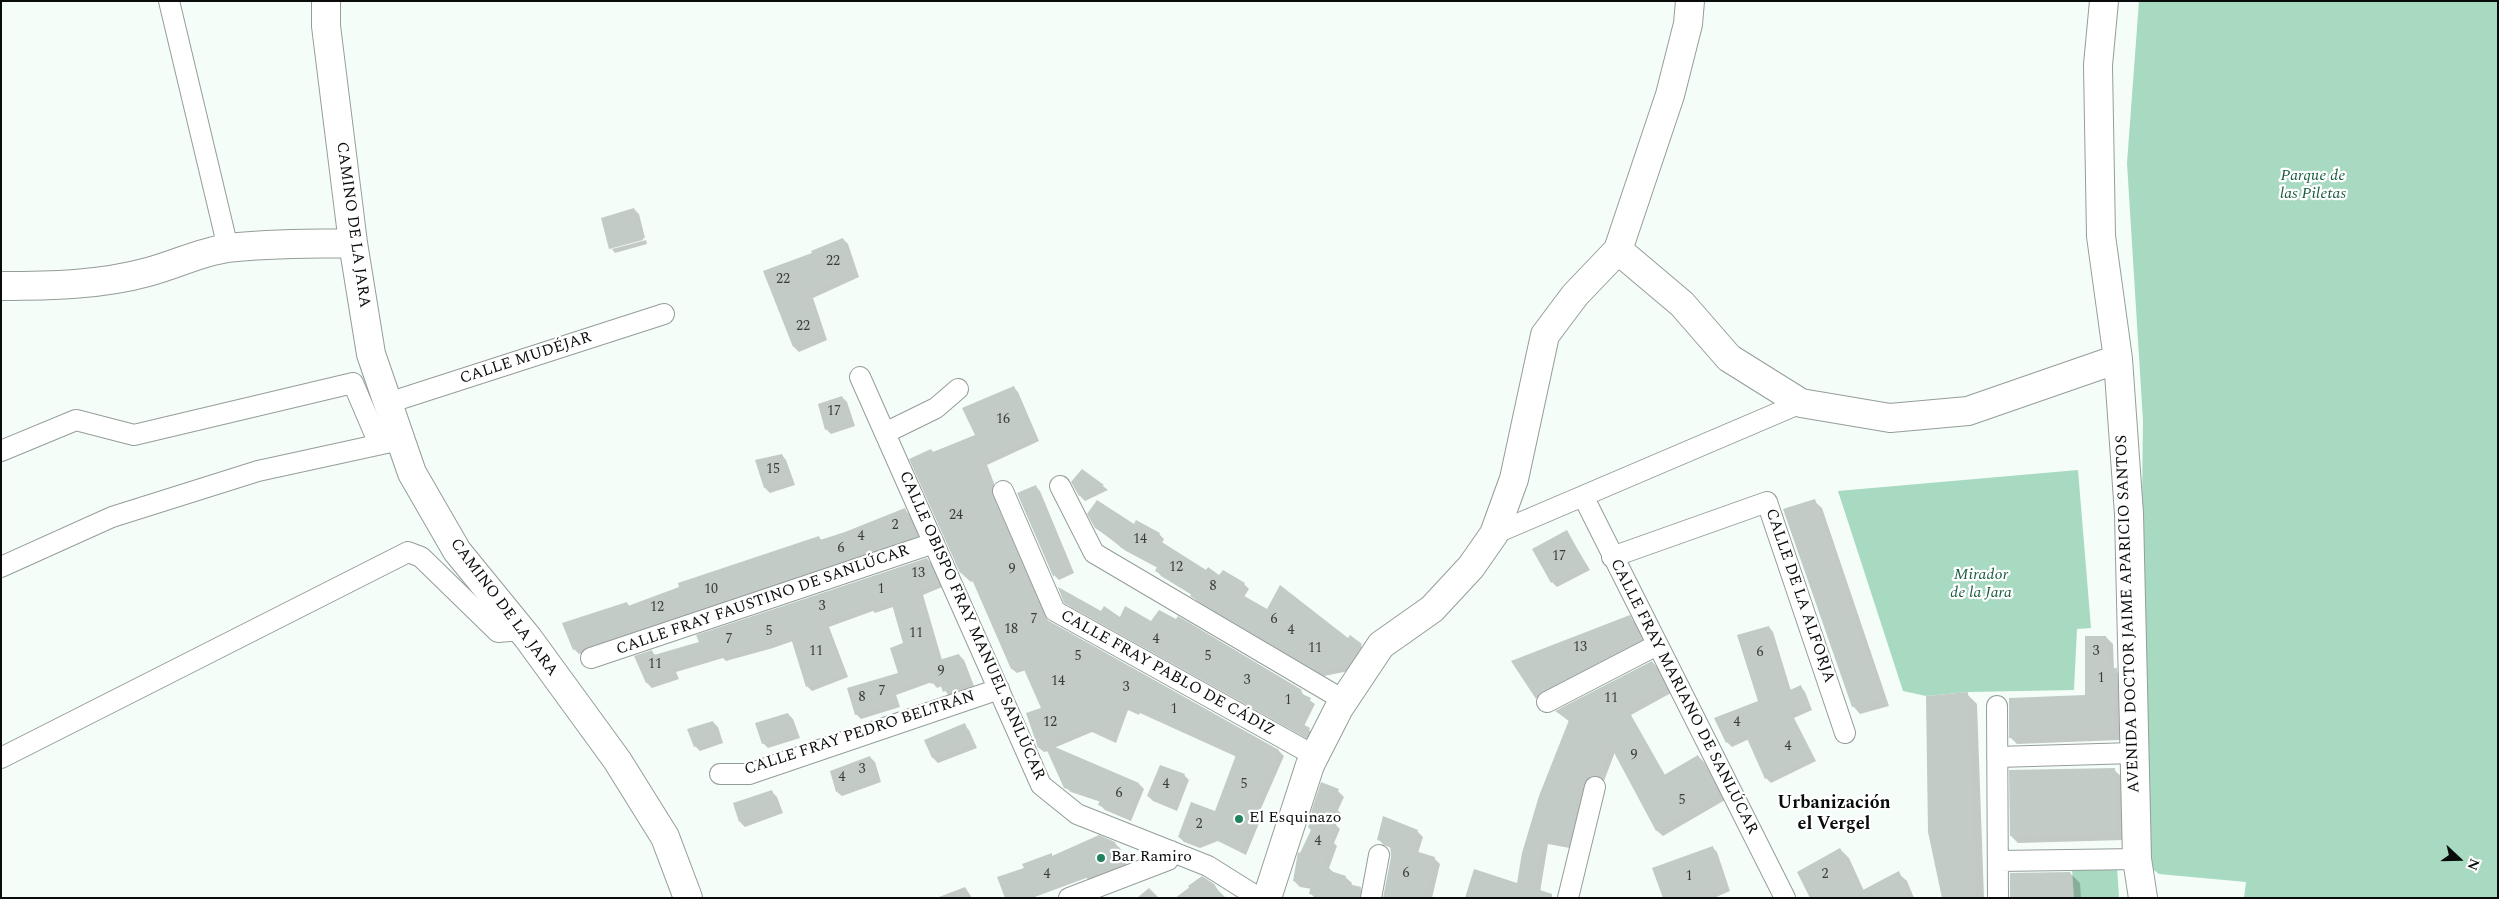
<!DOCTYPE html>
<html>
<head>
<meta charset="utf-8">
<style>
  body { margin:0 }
  #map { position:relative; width:2499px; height:899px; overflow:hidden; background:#f4fdf8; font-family:Spectral,serif }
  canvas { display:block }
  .frame { position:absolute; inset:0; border:2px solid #0a0c0b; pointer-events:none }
  .north { position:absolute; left:2434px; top:834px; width:50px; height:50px; -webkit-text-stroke:4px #fff; paint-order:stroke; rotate:111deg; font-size:14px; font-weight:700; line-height:20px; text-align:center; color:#0a0c0b }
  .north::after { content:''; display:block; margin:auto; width:18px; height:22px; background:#0a0c0b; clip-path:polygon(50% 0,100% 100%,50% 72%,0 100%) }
</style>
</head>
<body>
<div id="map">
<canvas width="2499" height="899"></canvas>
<div class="frame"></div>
<div class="north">N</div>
</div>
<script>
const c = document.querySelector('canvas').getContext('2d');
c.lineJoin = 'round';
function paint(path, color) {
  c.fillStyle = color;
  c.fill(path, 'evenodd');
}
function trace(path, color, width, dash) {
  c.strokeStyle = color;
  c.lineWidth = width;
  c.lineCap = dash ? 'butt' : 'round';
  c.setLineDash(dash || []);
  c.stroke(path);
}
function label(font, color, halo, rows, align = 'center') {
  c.font = font + ' Spectral,serif';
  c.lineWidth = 4.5;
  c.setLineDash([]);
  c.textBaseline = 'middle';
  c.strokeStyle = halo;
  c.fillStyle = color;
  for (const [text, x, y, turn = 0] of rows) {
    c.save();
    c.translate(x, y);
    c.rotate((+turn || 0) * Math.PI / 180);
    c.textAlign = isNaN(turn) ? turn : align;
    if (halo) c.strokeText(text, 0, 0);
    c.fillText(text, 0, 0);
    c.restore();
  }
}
paint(new Path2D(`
  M 2139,1 L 2498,1 L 2498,898 L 2244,898 L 2246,882 L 2159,874 L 2151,868 L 2141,579 L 2143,421 L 2127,163 Z
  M 2078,470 L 2091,628 L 2077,629 L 2074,690 L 1968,692 L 1926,696 L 1903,691 L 1838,491 Z
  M 2117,866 L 2119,898 L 2074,898 L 2072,869 Z`), '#a8dac1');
paint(new Path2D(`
  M 634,209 L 639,214 L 645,238 L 612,247 L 612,249 L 646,240 L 647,244 L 615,253 L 611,248 Z
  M 843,239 L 848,244 L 859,277 L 813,298 L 827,340 L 799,352 L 794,347 L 765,272 L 813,254 Z
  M 1013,387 L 1018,392 L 1039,441 L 987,465 L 997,491 L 996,502 L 1049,623 L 1279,751 L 1284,756 L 1259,813 L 1262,816 L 1246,855 L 1218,841 L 1200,848 L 1184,842 L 1179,837 L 1216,813 L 1237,757 L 1140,713 L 1139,715 L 1128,710 L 1116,743 L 1092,732 L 1054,748 L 1139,784 L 1144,789 L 1131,821 L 1105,810 L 1100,805 L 1101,802 L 1071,792 L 1066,787 L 1049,751 L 1044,752 L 1039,748 L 1027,714 L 1043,708 L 1026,670 L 1017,673 L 1012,669 L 974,580 L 971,582 L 961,573 L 911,460 L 977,436 Z
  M 842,397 L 847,402 L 855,426 L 831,434 L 826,429 Z
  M 782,455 L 786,460 L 795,485 L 770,493 L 765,488 Z
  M 1082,470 L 1103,486 L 1108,490 L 1085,501 L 1080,496 Z
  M 1036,487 L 1040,491 L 1074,573 L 1059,580 L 1054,575 Z
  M 1814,501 L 1822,508 L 1889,706 L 1860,714 L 1853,706 Z
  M 905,510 L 910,515 L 921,541 L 694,617 L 691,614 L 645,633 L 579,654 L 574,649 L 627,603 L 630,607 L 819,537 L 822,541 L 879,522 L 878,519 Z
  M 1134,526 L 1159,534 L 1164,539 L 1162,543 L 1206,572 L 1244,584 L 1249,589 L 1244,597 L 1267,611 L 1348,639 L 1350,637 L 1366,650 L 1354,670 L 1324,676 L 1197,601 L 1192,595 L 1161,576 L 1157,571 L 1158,568 L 1126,551 L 1096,528 Z
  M 1567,532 L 1590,570 L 1557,587 L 1552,582 Z
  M 927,559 L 932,564 L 942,587 L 923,595 L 942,660 L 959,655 L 964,660 L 974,686 L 949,696 L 942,686 L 937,688 L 932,682 L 896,695 L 900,707 L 861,719 L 856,714 L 899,674 L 904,644 L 893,607 L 875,613 L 873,611 L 829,627 L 848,677 L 812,691 L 807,686 L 793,641 L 773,648 L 726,661 L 723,658 L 676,672 L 679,679 L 652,688 L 647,683 L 652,652 L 656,656 L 700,643 Z
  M 1065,602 L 1120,618 L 1152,622 L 1301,691 L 1305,697 L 1315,704 L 1304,726 L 1314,734 L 1311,741 L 1071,607 Z
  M 1629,617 L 1637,624 L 1648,647 L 1544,705 L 1513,662 Z
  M 1769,627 L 1773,632 L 1791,691 L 1801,687 L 1805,692 L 1812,710 L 1794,718 L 1816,761 L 1771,783 L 1766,778 L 1749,739 L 1732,747 L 1727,742 L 1759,702 Z
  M 2106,637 L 2113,644 L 2114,670 L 2123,677 L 2120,696 L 2120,740 L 2017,744 L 2010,737 L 2086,696 Z
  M 1652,662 L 1658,668 L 1671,693 L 1631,715 L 1665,775 L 1698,756 L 1704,762 L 1725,800 L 1663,836 L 1657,831 L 1615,752 L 1604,781 L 1591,780 L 1575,849 L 1548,844 L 1539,898 L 1518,885 L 1570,722 L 1557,712 Z
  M 1967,694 L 1977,704 L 1984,898 L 1944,898 Z
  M 788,714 L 793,719 L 800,738 L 768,748 L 763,743 Z
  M 713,722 L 718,727 L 723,743 L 700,751 L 695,746 Z
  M 964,725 L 969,730 L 977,748 L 938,763 L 933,758 L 926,740 Z
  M 870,757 L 875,762 L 881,782 L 842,796 L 837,792 Z
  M 2114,770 L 2122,777 L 2124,840 L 2018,843 L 2011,836 Z
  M 1184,775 L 1189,780 L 1177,811 L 1153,801 L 1148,796 Z
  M 1338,791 L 1344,797 L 1338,810 L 1341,814 L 1336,825 L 1340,829 L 1334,843 L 1337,846 L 1329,868 L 1333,872 L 1345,877 L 1352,883 L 1351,886 L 1360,888 L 1366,894 L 1366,898 L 1315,898 L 1311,894 L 1312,889 L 1300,887 L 1294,881 L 1301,854 L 1312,830 L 1315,814 Z
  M 772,792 L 777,797 L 783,813 L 745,827 L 740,822 Z
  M 1417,831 L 1423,837 L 1418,853 L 1434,858 L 1440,864 L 1432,898 L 1384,898 L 1392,857 L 1391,848 L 1384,845 L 1378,839 Z
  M 1114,843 L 1120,848 L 1128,869 L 1090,882 L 1086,877 L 1025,868 L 1051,855 L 1054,857 Z
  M 1712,847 L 1717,852 L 1730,891 L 1714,898 L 1664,898 Z
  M 1840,849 L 1849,858 L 1864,891 L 1898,873 L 1907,881 L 1914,898 L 1811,898 Z
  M 2070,873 L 2080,883 L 2081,898 L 2010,898 L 2011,874 Z
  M 1202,878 L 1213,885 L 1226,898 L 1175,898 Z
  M 965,887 L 972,898 L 940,898 L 939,897 Z
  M 1149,888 L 1159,898 L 1137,898 Z`), '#0003');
paint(new Path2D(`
  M 634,208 L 643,240 L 609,249 L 601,218 Z
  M 843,238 L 855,272 L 809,293 L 823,335 L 793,347 L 763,271 L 812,253 L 811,251 Z
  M 1014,386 L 1035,436 L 983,460 L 993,485 L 992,496 L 1044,616 L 1049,621 L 1279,750 L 1254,808 L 1258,810 L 1241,851 L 1216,840 L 1214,836 L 1194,844 L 1178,837 L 1191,802 L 1215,811 L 1236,755 L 1135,709 L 1134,711 L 1124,706 L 1111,739 L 1086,728 L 1048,744 L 1139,783 L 1126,817 L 1098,805 L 1100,800 L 1064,788 L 1045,746 L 1038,748 L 1026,713 L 1041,708 L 1022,665 L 1011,669 L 970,575 L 965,577 L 962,572 L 960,573 L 909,459 L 931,449 L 933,452 L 975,435 L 962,408 Z
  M 842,396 L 851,421 L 825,430 L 818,404 Z
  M 782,454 L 792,481 L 764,488 L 755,460 Z
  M 1082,469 L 1104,485 L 1079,496 L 1071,482 Z
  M 1036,485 L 1070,568 L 1053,576 L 1017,493 Z
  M 1815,499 L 1882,699 L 1852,707 L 1783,509 Z
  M 1097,500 L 1134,524 L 1136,520 L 1160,533 L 1157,539 L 1206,570 L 1208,567 L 1219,575 L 1223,570 L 1245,583 L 1239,593 L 1267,609 L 1280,585 L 1348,638 L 1350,635 L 1362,644 L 1349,665 L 1318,671 L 1190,596 L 1192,593 L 1155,571 L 1157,567 L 1120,547 L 1121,545 L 1095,528 L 1087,514 Z
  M 905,508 L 918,536 L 688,613 L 687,609 L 640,629 L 603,641 L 603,639 L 573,650 L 562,623 L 627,602 L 628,606 L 679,587 L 678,583 L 819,536 L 820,540 L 845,532 Z
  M 1567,530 L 1586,565 L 1551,583 L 1532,549 Z
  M 927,558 L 938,582 L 919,590 L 939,660 L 959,654 L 970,681 L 943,692 L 939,681 L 931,684 L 928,677 L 892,690 L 896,702 L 855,715 L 847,688 L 898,673 L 890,648 L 903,643 L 891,601 L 869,609 L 868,606 L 825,622 L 844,673 L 806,687 L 790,635 L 768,644 L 720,657 L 719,653 L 672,668 L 675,675 L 646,683 L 634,656 L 652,650 L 654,655 L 699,642 L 696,635 Z
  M 1058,587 L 1101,611 L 1104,606 L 1120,617 L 1125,606 L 1151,621 L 1159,610 L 1176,619 L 1178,616 L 1302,690 L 1300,693 L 1311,698 L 1299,722 L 1310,728 L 1306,737 L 1064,603 Z
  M 1630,615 L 1642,640 L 1542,691 L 1536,699 L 1511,661 Z
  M 1769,626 L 1788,691 L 1801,685 L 1808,705 L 1790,713 L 1812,756 L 1765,779 L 1745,734 L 1726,743 L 1714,718 L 1758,701 L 1737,635 Z
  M 2085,636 L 2106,636 L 2108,669 L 2117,668 L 2117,689 L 2114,689 L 2114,734 L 2009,738 L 2009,698 L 2085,695 Z
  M 1652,661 L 1666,687 L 1626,708 L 1664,775 L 1698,755 L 1719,794 L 1656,831 L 1610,745 L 1598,776 L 1585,774 L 1569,844 L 1542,838 L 1534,888 L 1552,894 L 1552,898 L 1465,898 L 1474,869 L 1517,883 L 1522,853 L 1539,796 L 1569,720 L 1555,711 Z
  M 1968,692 L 1975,898 L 1942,898 L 1928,832 L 1926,696 Z
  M 788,713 L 796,733 L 762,744 L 755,723 Z
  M 713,721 L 719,738 L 694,747 L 687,729 Z
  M 965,723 L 973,743 L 932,758 L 924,740 Z
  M 870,756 L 877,777 L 836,792 L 830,771 Z
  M 1160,765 L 1185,774 L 1172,807 L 1147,796 Z
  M 2115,768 L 2117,833 L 2010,836 L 2009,770 Z
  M 1321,782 L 1339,789 L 1332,805 L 1336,806 L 1330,820 L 1335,822 L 1328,837 L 1332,839 L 1322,864 L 1328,865 L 1327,870 L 1346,876 L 1344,883 L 1361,887 L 1359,898 L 1333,898 L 1309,894 L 1311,885 L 1293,881 L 1298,852 L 1300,853 L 1311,830 L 1308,827 L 1313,814 L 1311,812 Z
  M 772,790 L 779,809 L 739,822 L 733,803 Z
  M 1383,816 L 1418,830 L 1412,850 L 1435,857 L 1424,898 L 1383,898 L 1391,857 L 1390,844 L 1377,840 Z
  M 1099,835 L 1115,842 L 1124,864 L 1032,898 L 1005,898 L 997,877 L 1024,868 L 1022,864 L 1052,853 L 1052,856 Z
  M 1713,846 L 1726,887 L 1697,898 L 1663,898 L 1652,868 Z
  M 1840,848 L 1861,891 L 1899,871 L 1910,898 L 1810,898 L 1797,872 Z
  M 2070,872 L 2072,898 L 2010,898 L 2010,873 Z
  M 1202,876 L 1214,884 L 1223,898 L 1196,898 L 1188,886 Z`), '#c2cbc6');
const street = new Path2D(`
  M 169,1 L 228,248
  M 860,377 L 1041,785 L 1077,814 L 1208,866 L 1259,898
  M 388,403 L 664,314
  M 885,433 L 936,408 L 958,389
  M 1,451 L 76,420 L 134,435 L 353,383 L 379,444
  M 1060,486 L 1094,553 L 1345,701
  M 1003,491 L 1055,611 L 1315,756
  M 1583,496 L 1785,898
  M 1494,534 L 1801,403
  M 1612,557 L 1767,502 L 1845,733
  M 1,567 L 112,517 L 258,471 L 391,442
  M 591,658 L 934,543
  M 1547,702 L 1657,645
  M 1997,706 L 1998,898
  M 1997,757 L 2134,753
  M 1,758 L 408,552 L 421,557 L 498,632 L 521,630
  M 720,774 L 749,774 L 999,689
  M 1998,861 L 2137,859
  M 1069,898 L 1168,860 L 1171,851
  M 1371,898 L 1379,855
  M 1568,898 L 1595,787`);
const secondary = new Path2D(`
  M 326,1 L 326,26 L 353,243 L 371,354 L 412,473 L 457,551 L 528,638 L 617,760 L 665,837 L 688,898
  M 2104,1 L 2098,65 L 2101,236 L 2118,359 L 2129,514 L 2137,859 L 2143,898
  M 1618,250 L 1682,304 L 1729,358 L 1801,403 L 1890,418 L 1968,411 L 2118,359
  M 1,286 C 50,286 101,285 148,272 C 175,265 200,252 228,248 C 269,243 312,244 353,243
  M 1267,898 L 1310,765 L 1339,708 L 1381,645 L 1432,609 L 1471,567 L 1494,534 L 1514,479 L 1545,335 L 1575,295 L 1618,250 L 1670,95 L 1688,24 L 1690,1`);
trace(street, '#959d99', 22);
trace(secondary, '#959d99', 30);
trace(street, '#fff', 20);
trace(secondary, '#fff', 28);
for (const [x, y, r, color] of [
  [1239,819,5,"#1f845e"],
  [1101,858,5,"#1f845e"]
]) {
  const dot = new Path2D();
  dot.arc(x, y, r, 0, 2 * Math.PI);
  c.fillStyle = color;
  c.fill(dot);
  trace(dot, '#fff', 2);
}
label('14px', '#383c3a', null, [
  ["22",833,262],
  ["22",783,280],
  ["22",803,327],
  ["17",834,412],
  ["16",1003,420],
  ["15",773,470],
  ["24",956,516],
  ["2",895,526],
  ["4",861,537],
  ["14",1140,540],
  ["6",841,549],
  ["17",1559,557],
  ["12",1176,568],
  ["9",1012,570],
  ["13",918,574],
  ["8",1213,587],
  ["10",711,590],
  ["1",881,590],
  ["3",822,607],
  ["12",657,608],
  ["7",1034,620],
  ["6",1274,620],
  ["18",1011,630],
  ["4",1291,631],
  ["5",769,632],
  ["11",916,634],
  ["7",729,640],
  ["4",1156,640],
  ["13",1580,648],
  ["11",1315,649],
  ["11",816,652],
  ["3",2096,652],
  ["6",1760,653],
  ["5",1078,657],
  ["5",1208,657],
  ["11",655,665],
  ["9",941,672],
  ["1",2101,679],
  ["3",1247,681],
  ["14",1058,682],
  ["3",1126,688],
  ["7",882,692],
  ["8",862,698],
  ["11",1611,699],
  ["1",1288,701],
  ["1",1174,710],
  ["12",1050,723],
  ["4",1737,723],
  ["4",1788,747],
  ["9",1634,756],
  ["3",862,770],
  ["4",842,778],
  ["4",1166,785],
  ["5",1244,785],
  ["6",1119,794],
  ["5",1682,801],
  ["2",1199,825],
  ["4",1318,842],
  ["6",1406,874],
  ["4",1047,875],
  ["2",1825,875],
  ["1",1689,877]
]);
label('italic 16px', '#195b41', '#fff', [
  ["Parque de",2313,177],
  ["las Piletas",2313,195],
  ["Mirador",1981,576],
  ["de la Jara",1981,594]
]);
label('16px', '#0a0c0b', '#fff', [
  ["CAMINO DE LA JARA",352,225,82],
  ["CALLE MUDÉJAR",526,359,-18],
  ["CALLE DE LA ALFORJA",1799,596,71],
  ["CALLE FRAY FAUSTINO DE SANLÚCAR",763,601,-19],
  ["CAMINO DE LA JARA",503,608,53],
  ["AVENIDA DOCTOR JAIME APARICIO SANTOS",2129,614,-92],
  ["CALLE OBISPO FRAY MANUEL SANLÚCAR",971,626,66],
  ["CALLE FRAY PABLO DE CÁDIZ",1167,674,29],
  ["CALLE FRAY MARIANO DE SANLÚCAR",1683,697,63],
  ["CALLE FRAY PEDRO BELTRÁN",860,734,-18]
]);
label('16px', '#0a0c0b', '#fff', [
  ["El Esquinazo",1249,819],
  ["Bar Ramiro",1111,858]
], 'left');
label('bold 18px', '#0a0c0b', '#fff', [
  ["Urbanización",1834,804],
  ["el Vergel",1834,825]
]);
</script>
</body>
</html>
